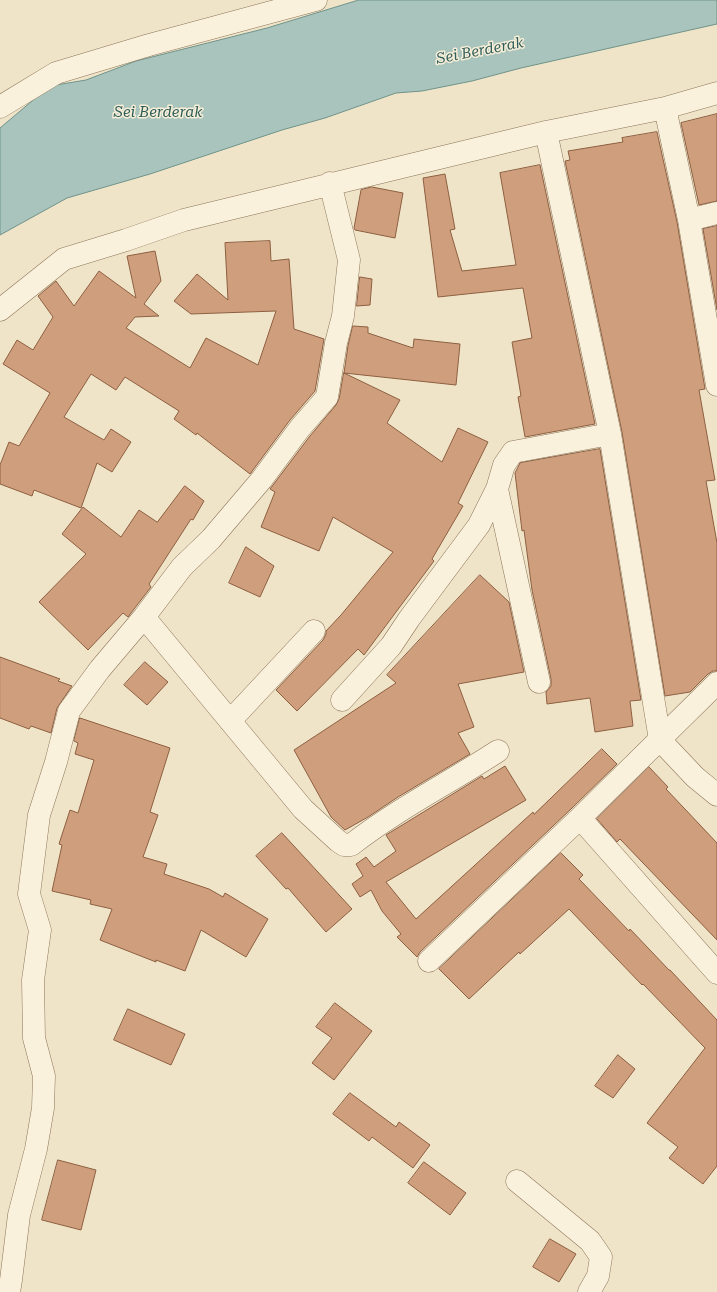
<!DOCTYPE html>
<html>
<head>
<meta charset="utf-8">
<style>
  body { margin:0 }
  canvas { display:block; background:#f0e4c8 }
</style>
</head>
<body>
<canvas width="717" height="1292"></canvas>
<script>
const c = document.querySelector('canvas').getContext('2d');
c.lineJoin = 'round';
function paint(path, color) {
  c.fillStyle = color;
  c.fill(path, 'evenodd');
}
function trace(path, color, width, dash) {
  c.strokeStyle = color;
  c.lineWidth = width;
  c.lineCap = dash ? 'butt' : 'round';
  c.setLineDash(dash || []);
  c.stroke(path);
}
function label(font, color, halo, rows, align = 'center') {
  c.font = font + ' "Roboto Serif",serif';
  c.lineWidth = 3;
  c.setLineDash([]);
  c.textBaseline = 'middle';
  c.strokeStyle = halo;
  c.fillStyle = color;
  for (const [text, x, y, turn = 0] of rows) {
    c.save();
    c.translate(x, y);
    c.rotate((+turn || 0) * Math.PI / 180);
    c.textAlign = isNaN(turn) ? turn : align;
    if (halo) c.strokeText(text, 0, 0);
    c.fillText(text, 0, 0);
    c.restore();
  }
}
const water = new Path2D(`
  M 359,0 L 717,0 L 717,24 L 521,68 L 472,81 L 422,91 L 396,93 L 325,118 L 282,130 L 150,174 L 67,198 L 0,235 L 0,128 L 38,96 L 56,85 L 86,80 L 136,61 L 267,28 Z`);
paint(water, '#a9c4bc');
trace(water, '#6f938a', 1);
const building = new Path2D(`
  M 717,114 L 717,201 L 699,205 L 681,123 Z
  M 657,132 L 677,222 L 705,389 L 699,390 L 715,480 L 706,481 L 717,543 L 717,671 L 713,671 L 708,674 L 690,692 L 665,696 L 622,432 L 565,161 L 570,160 L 568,151 L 623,142 L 622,138 Z
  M 540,165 L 595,424 L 525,437 L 518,397 L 521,396 L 512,342 L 532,338 L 523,288 L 438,297 L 423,178 L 445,174 L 455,229 L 450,230 L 462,271 L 516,265 L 500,173 Z
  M 372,187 L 403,193 L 395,238 L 355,230 L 354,228 L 361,190 Z
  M 717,226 L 717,310 L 703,229 Z
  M 270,241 L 271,261 L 289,259 L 294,329 L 324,339 L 315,391 L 290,420 L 250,474 L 197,433 L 196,435 L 174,419 L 179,411 L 125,377 L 116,390 L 91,374 L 64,417 L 104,440 L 111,429 L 131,442 L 112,472 L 97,463 L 81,508 L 34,490 L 32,496 L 0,484 L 0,465 L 9,442 L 19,446 L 50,393 L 3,364 L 17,340 L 33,350 L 53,317 L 38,296 L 56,281 L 74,306 L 99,271 L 136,298 L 127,256 L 155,251 L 161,281 L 144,304 L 159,316 L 135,317 L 126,328 L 190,368 L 206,338 L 258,365 L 276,311 L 191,314 L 174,301 L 197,274 L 228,300 L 225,243 Z
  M 360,277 L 372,279 L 370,305 L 357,306 Z
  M 353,326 L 368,327 L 368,333 L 413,348 L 414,339 L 460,344 L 456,385 L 344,373 L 348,346 Z
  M 344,373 L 400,400 L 387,423 L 442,462 L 458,428 L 488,442 L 458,503 L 463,506 L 432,559 L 434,561 L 364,655 L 358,649 L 297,711 L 276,690 L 323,640 L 326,634 L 326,631 L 341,615 L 393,552 L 333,517 L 319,551 L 261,527 L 275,492 L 270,489 L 310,436 L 336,405 L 339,399 Z
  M 600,449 L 641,700 L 630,701 L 633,726 L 595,732 L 590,698 L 547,704 L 546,692 L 551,686 L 551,679 L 532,590 L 524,530 L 522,531 L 515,473 L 520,463 Z
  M 185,486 L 204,501 L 193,520 L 191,519 L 149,584 L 151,587 L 134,609 L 128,617 L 123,613 L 88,650 L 39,602 L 86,554 L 62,534 L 83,507 L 121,537 L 139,510 L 157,522 Z
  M 246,547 L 274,566 L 260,597 L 229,583 Z
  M 480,575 L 509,602 L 524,672 L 458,684 L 474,727 L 458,733 L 470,754 L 398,797 L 368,817 L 345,830 L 331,817 L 294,750 L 396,683 L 387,675 Z
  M 0,657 L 60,679 L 58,681 L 72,686 L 57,708 L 51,733 L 31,726 L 29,729 L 0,718 Z
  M 145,662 L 168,682 L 147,705 L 124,685 Z
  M 80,718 L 170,748 L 150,812 L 158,815 L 143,857 L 167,864 L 164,874 L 209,889 L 223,897 L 225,893 L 268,919 L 246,957 L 201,930 L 185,971 L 156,960 L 156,962 L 100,940 L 112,909 L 90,904 L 91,900 L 52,891 L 62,845 L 59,844 L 70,810 L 78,813 L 94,760 L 75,754 L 78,743 L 74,741 Z
  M 602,749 L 617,764 L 571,809 L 420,952 L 417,957 L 397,937 L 401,934 L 382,911 L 371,890 L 360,897 L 352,884 L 363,876 L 356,864 L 366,857 L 374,867 L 396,851 L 386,835 L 482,776 L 484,779 L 505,766 L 526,800 L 386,882 L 416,919 L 533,812 L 534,814 Z
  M 649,767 L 668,787 L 666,789 L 717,843 L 717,940 L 620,839 L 617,842 L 597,819 Z
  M 282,833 L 352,909 L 326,932 L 288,888 L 286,889 L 256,856 Z
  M 561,853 L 583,875 L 579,879 L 629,931 L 630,929 L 669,970 L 670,970 L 717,1020 L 717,1166 L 703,1184 L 669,1158 L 678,1147 L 647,1123 L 705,1048 L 643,984 L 642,985 L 569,909 L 520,954 L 519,952 L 469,999 L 439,969 Z
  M 335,1003 L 372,1031 L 334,1080 L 312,1063 L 332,1038 L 316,1027 Z
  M 128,1009 L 185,1034 L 171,1065 L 114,1040 Z
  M 618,1055 L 635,1069 L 613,1098 L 595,1086 Z
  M 350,1093 L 396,1127 L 399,1122 L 430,1145 L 413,1168 L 372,1137 L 369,1141 L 333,1114 Z
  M 58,1160 L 96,1170 L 81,1230 L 42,1220 Z
  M 424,1162 L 466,1193 L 450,1215 L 408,1183 Z
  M 550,1239 L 576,1254 L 559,1282 L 533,1267 Z`);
paint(building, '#cf9f7d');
trace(building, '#8d5f41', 1);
const minor = new Path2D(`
  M 0,107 L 56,73 L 149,45 L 316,0
  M 665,108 L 689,220 L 717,385
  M 546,132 L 610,434 L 660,740 L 695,777 L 717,795
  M 689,220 L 717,213
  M 0,310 L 64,259 L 126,240 L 184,220 L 546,132 L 665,108 L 717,93
  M 497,489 L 539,682
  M 144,617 L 303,809 L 338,841 L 344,845 L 351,845 C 397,809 449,783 498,751
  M 342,700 L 391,646 L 409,619 L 479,525 L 497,489 L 504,465 L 513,452 L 610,434
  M 230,721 L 314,631
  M 580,818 L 717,973
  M 429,961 L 580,818 L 717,683
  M 517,1181 L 590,1241 L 601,1257 L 598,1276 L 589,1292
  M 9,1292 L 11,1280 L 19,1215 L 36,1149 L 43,1108 L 44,1076 L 34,1038 L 33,980 L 40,930 L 29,894 L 39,815 L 56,762 L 69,711 L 100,669 L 144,617 L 182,567 L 211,539 L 262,479 L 300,428 L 327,397 L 336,343 L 343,316 L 349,260 L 330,183`);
trace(minor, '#8d765c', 23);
trace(minor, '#faf1dc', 22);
label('italic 15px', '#2f5d5a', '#f7eed8', [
  ["Sei Berderak",480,51,-11],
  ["Sei Berderak",158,113]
]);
</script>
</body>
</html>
